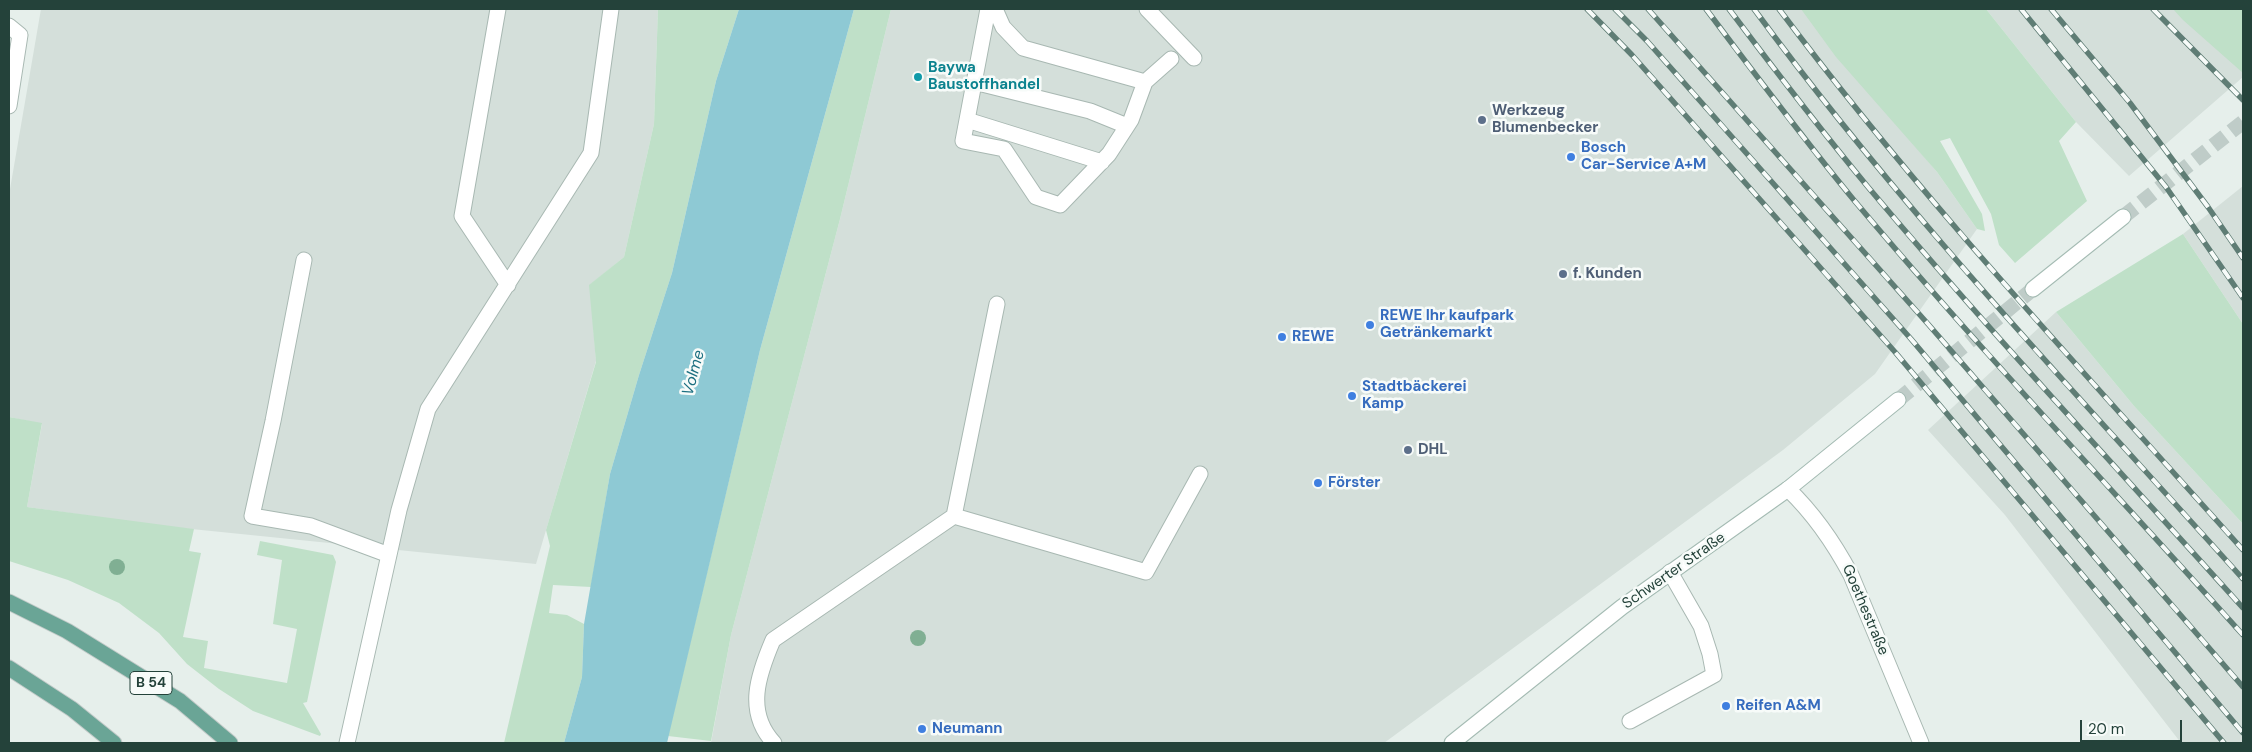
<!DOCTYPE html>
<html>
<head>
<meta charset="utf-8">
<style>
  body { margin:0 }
  #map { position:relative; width:2252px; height:752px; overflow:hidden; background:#e6efeb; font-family:"DM Sans",sans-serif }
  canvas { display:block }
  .frame { position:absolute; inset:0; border:10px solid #24423a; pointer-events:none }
  .scale { position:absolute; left:2080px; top:720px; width:102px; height:22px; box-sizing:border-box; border:2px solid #24423a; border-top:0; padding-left:6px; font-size:15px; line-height:18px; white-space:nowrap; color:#24423a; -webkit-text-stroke:4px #f7fbf9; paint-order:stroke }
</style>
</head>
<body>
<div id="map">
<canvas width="2252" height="752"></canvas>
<div class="frame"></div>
<div class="scale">20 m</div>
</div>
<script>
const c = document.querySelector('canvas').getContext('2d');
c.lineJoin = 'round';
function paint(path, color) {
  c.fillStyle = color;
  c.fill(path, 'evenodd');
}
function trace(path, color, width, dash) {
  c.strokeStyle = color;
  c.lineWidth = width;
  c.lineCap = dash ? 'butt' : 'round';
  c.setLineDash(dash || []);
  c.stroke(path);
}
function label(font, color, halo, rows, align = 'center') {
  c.font = font + ' "DM Sans",sans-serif';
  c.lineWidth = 5;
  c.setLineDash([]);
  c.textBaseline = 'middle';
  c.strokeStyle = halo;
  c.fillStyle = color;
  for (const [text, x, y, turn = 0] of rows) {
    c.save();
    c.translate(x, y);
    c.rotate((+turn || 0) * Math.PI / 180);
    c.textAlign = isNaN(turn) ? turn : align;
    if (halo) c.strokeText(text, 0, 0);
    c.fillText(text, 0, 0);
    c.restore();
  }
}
paint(new Path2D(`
  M 41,9 L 658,9 L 654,124 L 624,257 L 590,285 L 596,361 L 536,564 L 162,526 L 27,507 L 42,424 L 9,417 L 9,195 Z
  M 891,9 L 1802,9 L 1937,172 L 1977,229 L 1875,374 L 1783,450 L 1384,743 L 711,743 L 731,635 L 840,219 Z
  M 1986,9 L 2243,9 L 2243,77 L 2129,176 L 2076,122 Z
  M 2243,186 L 2243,324 L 2183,234 Z
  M 2056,312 L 2134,406 L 2243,524 L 2243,743 L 2181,743 L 2005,515 L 1928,430 Z`), '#d4dfda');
paint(new Path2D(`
  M 658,9 L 739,9 L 716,81 L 672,273 L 639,375 L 610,474 L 591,587 L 553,585 L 549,613 L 567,615 L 584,624 L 582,677 L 564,743 L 504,743 L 550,546 L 546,530 L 596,362 L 589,285 L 624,257 L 654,124 Z
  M 854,9 L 891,9 L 840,219 L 731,635 L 711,741 L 668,736 L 760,350 Z
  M 1801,9 L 1986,9 L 2076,122 L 2059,141 L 2087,201 L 2015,263 L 1999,245 L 1991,214 L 1950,138 L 1940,141 L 1982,214 L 1985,231 L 1977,229 L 1937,172 L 1836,57 Z
  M 2173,9 L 2243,9 L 2243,73 L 2183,20 Z
  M 2183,234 L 2243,324 L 2243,524 L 2134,406 L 2056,312 Z
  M 9,417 L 42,423 L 27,507 L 194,529 L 189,551 L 201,553 L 183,637 L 208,641 L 204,668 L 287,683 L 297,629 L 273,624 L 282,560 L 257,555 L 260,541 L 333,555 L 336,562 L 307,702 L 303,703 L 321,734 L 320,736 L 253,711 L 219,689 L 187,664 L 159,633 L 119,603 L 68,580 L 9,561 Z`), '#bfe0c8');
paint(new Path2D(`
  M 739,9 L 854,9 L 760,350 L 667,743 L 564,743 L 582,677 L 584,624 L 610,474 L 639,375 L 672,273 L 716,81 Z`), '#8ec9d4');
trace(new Path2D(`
  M 2123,217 L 2243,122
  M 1898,400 L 2033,289`), '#bfccc8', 15, [15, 8]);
const service = new Path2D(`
  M 498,9 L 462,216 L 508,285
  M 988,9 L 963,141 L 1004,149 L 1036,197 L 1060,205 L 1109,154 L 1131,120 L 1145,82 L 1171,59
  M 995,9 L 1003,27 L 1023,48 L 1145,82
  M 1147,9 L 1194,58
  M 9,26 L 20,35 L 9,106
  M 974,82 L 1090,111 L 1127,126
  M 967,120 L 1102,162
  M 304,260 L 273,421 L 252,516 L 311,526 L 389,555
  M 954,516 L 1146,572 L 1200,474
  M 1630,721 L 1714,675 L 1710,654 L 1701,626 L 1670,572
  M 347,743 L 399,510 L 428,409 L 591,153 L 611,9
  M 774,743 C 745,712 758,675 773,640 L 954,516 L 997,304`);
const minor = new Path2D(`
  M 1788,489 C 1814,514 1834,543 1851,575 L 1921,743`);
const secondary = new Path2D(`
  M 2033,289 L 2123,217
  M 1452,743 L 1622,607 L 1788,489 L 1898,400`);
const primary = new Path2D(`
  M 9,602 L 67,631 L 180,701 L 230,743
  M 9,668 L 72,709 L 114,743`);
trace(service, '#a8b8b2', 17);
trace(minor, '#a8b8b2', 17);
trace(secondary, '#a4bbb3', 17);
trace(primary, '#c2cac8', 17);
trace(service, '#fff', 15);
trace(minor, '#fff', 15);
trace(secondary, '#fff', 15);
trace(primary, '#6aa596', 15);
const rail = new Path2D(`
  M 1587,9 L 1632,55 L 1895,352 L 2224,743
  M 1615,9 L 1647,41 L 1911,339 L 2243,733
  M 1648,9 L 1928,324 L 2243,687
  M 1706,9 C 1754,73 1802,137 1853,199 C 1978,348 2113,490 2243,635
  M 1729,9 C 1774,69 1820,129 1868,187 C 1989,331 2118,469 2243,608
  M 1754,9 C 1902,211 2076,393 2243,579
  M 1779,9 C 1921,199 2085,373 2243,550
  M 2021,9 L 2166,187 L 2243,298
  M 2051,9 L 2130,103 L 2208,207 L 2243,258
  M 2153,9 L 2243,100`);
trace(rail, '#5f7d75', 5.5);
trace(rail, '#f7fbf9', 4, [11]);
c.fillStyle = '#80af93';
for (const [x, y] of [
  [117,567],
  [918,638]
]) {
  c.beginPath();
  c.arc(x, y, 8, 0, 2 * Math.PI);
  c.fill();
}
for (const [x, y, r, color] of [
  [918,77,5,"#0f9aa8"],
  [1482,120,5,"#5c6f8a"],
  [1571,157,5,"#3f7fe0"],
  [1563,274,5,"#5c6f8a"],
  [1370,325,5,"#3f7fe0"],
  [1282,337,5,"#3f7fe0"],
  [1352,396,5,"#3f7fe0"],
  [1408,450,5,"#5c6f8a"],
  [1318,483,5,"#3f7fe0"],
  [1726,706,5,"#3f7fe0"],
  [922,729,5,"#3f7fe0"]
]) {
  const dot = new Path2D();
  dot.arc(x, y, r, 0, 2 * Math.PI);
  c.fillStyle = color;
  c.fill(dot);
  trace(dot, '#f7fbf9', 2);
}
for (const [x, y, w] of [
  [151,683,42]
]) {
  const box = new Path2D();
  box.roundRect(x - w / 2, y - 11.5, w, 23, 4);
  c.fillStyle = '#f7fbf9';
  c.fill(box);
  trace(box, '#24423a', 1);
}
label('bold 14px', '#24423a', null, [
  ["B 54",151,683]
]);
label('bold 15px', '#0d838f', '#f7fbf9', [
  ["Baywa",928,68],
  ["Baustoffhandel",928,85]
], 'left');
label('bold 15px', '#4e5e75', '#f7fbf9', [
  ["Werkzeug",1492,111],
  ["Blumenbecker",1492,128],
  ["f. Kunden",1573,274],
  ["DHL",1418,450]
], 'left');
label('bold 15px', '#366cbe', '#f7fbf9', [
  ["Bosch",1581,148],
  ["Car-Service A+M",1581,165],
  ["REWE Ihr kaufpark",1380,316],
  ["Getränkemarkt",1380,333],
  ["REWE",1292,337],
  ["Stadtbäckerei",1362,387],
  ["Kamp",1362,404],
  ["Förster",1328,483],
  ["Reifen A&M",1736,706],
  ["Neumann",932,729]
], 'left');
label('15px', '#24423a', '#f7fbf9', [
  ["Schwerter Straße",1674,571,-35],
  ["Goethestraße",1865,610,67]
]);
label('italic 16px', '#1c6f80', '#f7fbf9', [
  ["Volme",694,373,-75]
]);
</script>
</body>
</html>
